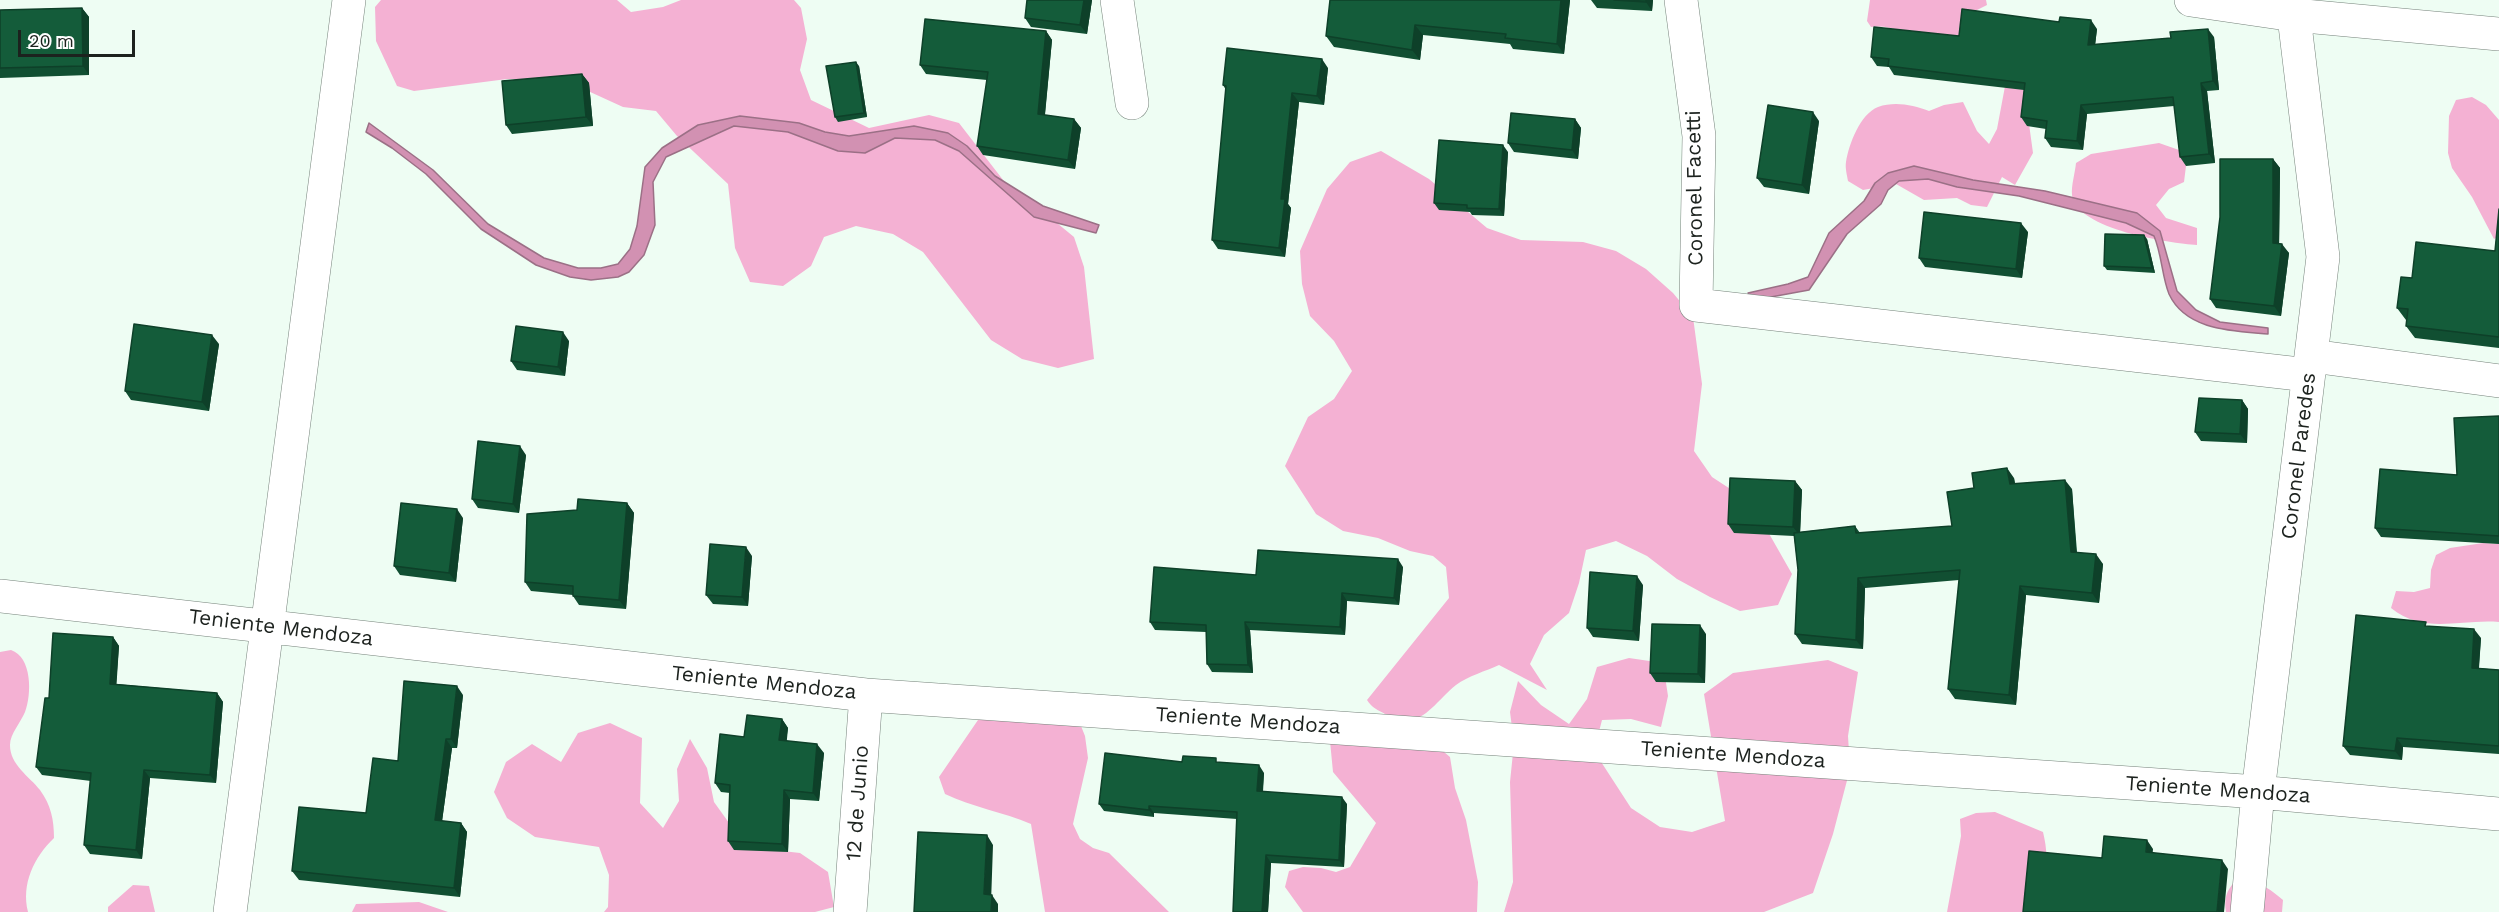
<!DOCTYPE html>
<html>
<head>
<meta charset="utf-8">
<style>
  body { margin:0 }
  #map { position:relative; width:2499px; height:912px; overflow:hidden; background:#eefdf3; font-family:"Work Sans",sans-serif }
  canvas { display:block }
  .scale { position:absolute; left:18px; top:30px; width:117px; height:27px; box-sizing:border-box; border:3px solid #1c221e; border-top:0; padding-left:8px; font-size:18px; line-height:21px; white-space:nowrap; color:#1c221e; -webkit-text-stroke:4px #fff; paint-order:stroke }
</style>
</head>
<body>
<div id="map">
<canvas width="2499" height="912"></canvas>
<div class="scale">20 m</div>
</div>
<script>
const c = document.querySelector('canvas').getContext('2d');
c.lineJoin = 'round';
function paint(path, color) {
  c.fillStyle = color;
  c.fill(path, 'evenodd');
}
function trace(path, color, width, dash) {
  c.strokeStyle = color;
  c.lineWidth = width;
  c.lineCap = dash ? 'butt' : 'round';
  c.setLineDash(dash || []);
  c.stroke(path);
}
function label(font, color, halo, rows, align = 'center') {
  c.font = font + ' "Work Sans",sans-serif';
  c.lineWidth = 6;
  c.setLineDash([]);
  c.textBaseline = 'middle';
  c.strokeStyle = halo;
  c.fillStyle = color;
  for (const [text, x, y, turn = 0] of rows) {
    c.save();
    c.translate(x, y);
    c.rotate((+turn || 0) * Math.PI / 180);
    c.textAlign = isNaN(turn) ? turn : align;
    if (halo) c.strokeText(text, 0, 0);
    c.fillText(text, 0, 0);
    c.restore();
  }
}
paint(new Path2D(`
  M 381,0 L 617,0 L 631,12 L 663,7 L 681,0 L 794,0 L 801,8 L 807,39 L 800,70 L 811,100 L 869,128 L 929,115 L 959,123 L 1017,198 L 1046,214 L 1074,237 L 1084,267 L 1094,359 L 1058,368 L 1022,359 L 991,340 L 923,252 L 893,234 L 856,226 L 824,237 L 811,266 L 783,286 L 750,282 L 735,248 L 728,184 L 677,136 L 656,111 L 623,107 L 564,80 L 507,79 L 414,91 L 397,86 L 376,41 L 375,7 Z
  M 1870,0 L 1986,0 L 1987,5 L 1963,17 L 1960,52 C 1948,48 1935,45 1923,40 C 1905,34 1891,24 1871,27 L 1867,21 Z
  M 2019,51 L 2033,153 L 2015,185 L 2002,177 L 1987,207 L 1971,205 L 1957,198 L 1924,200 L 1896,184 L 1863,190 L 1848,181 C 1847,175 1845,168 1846,162 C 1849,144 1860,114 1878,107 C 1895,101 1913,105 1929,111 L 1944,105 L 1963,102 L 1977,131 L 1989,144 L 1997,129 L 2006,81 Z
  M 2472,97 L 2486,105 L 2499,120 L 2499,236 L 2494,239 L 2472,197 L 2452,168 L 2448,153 L 2449,116 L 2456,100 Z
  M 2159,143 L 2179,150 L 2186,166 L 2184,182 L 2169,189 L 2156,205 L 2166,218 L 2197,228 L 2197,245 C 2170,243 2077,230 2072,195 C 2071,186 2075,173 2076,163 L 2091,154 Z
  M 1381,151 L 1429,179 L 1487,228 L 1521,240 L 1583,242 L 1616,251 L 1646,269 L 1673,293 L 1693,317 L 1702,384 L 1694,451 L 1712,477 L 1738,494 L 1759,516 L 1792,574 L 1778,605 L 1740,611 L 1710,597 L 1677,579 L 1647,556 L 1616,541 L 1586,550 L 1579,583 L 1569,613 L 1544,635 L 1530,664 L 1547,690 L 1499,665 C 1486,671 1468,676 1456,685 C 1432,704 1421,733 1385,714 C 1378,710 1372,708 1367,700 L 1449,598 L 1446,567 L 1433,556 L 1410,551 L 1378,538 L 1343,531 L 1316,514 L 1285,466 L 1308,417 L 1334,399 L 1352,371 L 1334,341 L 1310,316 L 1302,284 L 1300,251 L 1327,189 L 1350,162 Z
  M 2483,543 L 2499,544 L 2499,622 C 2458,619 2425,635 2391,608 L 2396,591 L 2414,592 L 2430,588 L 2431,570 L 2436,555 L 2450,548 Z
  M 11,650 C 32,657 32,694 25,712 C 21,722 10,734 10,745 C 10,765 29,776 40,790 C 51,805 54,820 54,838 C 34,857 21,884 28,912 L 0,912 L 0,652 Z
  M 1629,658 L 1663,663 L 1668,696 L 1661,727 L 1631,719 L 1602,720 L 1594,751 L 1631,808 L 1660,827 L 1692,832 L 1725,821 L 1704,694 L 1733,673 L 1828,660 L 1858,672 L 1848,736 L 1850,769 L 1833,834 L 1813,893 L 1764,912 L 1504,912 L 1513,882 L 1510,782 L 1514,743 L 1510,712 L 1518,681 L 1541,705 L 1569,724 L 1587,699 L 1597,667 Z
  M 995,716 L 1079,721 L 1085,736 L 1088,758 L 1073,824 L 1080,839 L 1093,848 L 1109,853 L 1169,912 L 1045,912 L 1031,824 C 1003,812 972,807 945,794 L 939,777 L 978,720 Z
  M 610,723 L 642,738 L 640,803 L 663,828 L 679,801 L 677,769 L 690,739 L 707,768 L 714,802 L 737,834 L 765,849 L 800,853 L 828,872 L 834,907 L 815,912 L 604,912 L 608,907 L 609,875 L 599,847 L 535,837 L 507,818 L 494,792 L 506,762 L 532,744 L 561,762 L 578,733 Z
  M 1426,737 L 1450,757 L 1455,788 L 1466,820 L 1478,882 L 1477,912 L 1303,912 L 1285,887 L 1289,871 L 1303,867 L 1321,868 L 1336,872 L 1350,867 L 1376,823 L 1333,772 L 1330,741 Z
  M 1995,812 L 2043,832 C 2052,869 2042,880 2027,912 L 1947,912 L 1961,836 L 1960,819 L 1976,813 Z
  M 2235,882 C 2261,884 2263,883 2283,900 L 2282,912 L 2226,912 C 2224,900 2226,890 2235,882 Z
  M 133,885 L 149,886 L 155,912 L 108,912 L 108,907 Z
  M 419,902 L 448,912 L 352,912 L 356,904 Z`), '#f4b1d3');
const water = new Path2D(`
  M 740,116 L 799,123 L 825,132 L 849,136 L 914,126 L 948,133 L 967,146 L 995,176 L 1043,206 L 1099,225 L 1096,233 L 1034,217 L 959,151 L 935,140 L 895,138 L 865,153 L 838,151 L 788,132 L 734,126 L 666,157 L 653,182 L 655,225 L 644,255 L 629,272 L 618,277 L 591,280 L 570,277 L 536,265 L 481,229 L 426,174 L 392,148 L 366,132 L 369,123 L 433,170 L 488,224 L 544,258 L 578,268 L 601,268 L 618,264 L 630,249 L 637,226 L 645,167 L 662,148 L 698,125 Z
  M 1914,166 L 1973,180 L 2045,191 L 2137,213 L 2160,231 L 2177,291 L 2196,310 L 2220,322 L 2268,328 L 2268,334 C 2234,331 2186,331 2169,294 C 2162,277 2162,255 2154,236 L 2126,223 L 2019,196 L 1957,187 L 1928,179 L 1899,181 L 1888,190 L 1881,204 L 1847,234 L 1809,290 L 1760,299 L 1748,293 L 1788,284 L 1808,277 L 1829,233 L 1864,201 L 1875,183 L 1888,173 Z`);
paint(water, '#d291b2');
trace(water, '#9b7086', 1.5);
const minor = new Path2D(`
  M 1117,0 L 1132,103
  M 1681,0 L 1699,136 L 1696,305 L 2308,375
  M 2191,0 L 2294,15 L 2499,34
  M 2312,356 L 2499,381
  M 0,596 L 866,695 L 2258,792 L 2499,814
  M 230,912 L 349,0
  M 850,912 L 866,695
  M 2247,912 L 2258,792 L 2323,257 L 2292,0`);
trace(minor, '#75827a', 34);
trace(minor, '#fff', 33);
paint(new Path2D(`
  M 1092,0 L 1087,34 L 1031,27 L 1025,18 Z
  M 1570,0 L 1564,54 L 1513,49 L 1510,44 L 1423,35 L 1420,60 L 1334,47 L 1326,36 Z
  M 1591,0 L 1653,0 L 1652,11 L 1597,8 Z
  M 82,8 L 89,17 L 89,75 L 0,78 L 0,10 Z
  M 2097,29 L 2095,45 L 2214,37 L 2219,90 L 2207,91 L 2215,163 L 2186,166 L 2180,157 L 2174,106 L 2087,114 L 2083,150 L 2051,147 L 2045,138 L 2046,129 L 2027,126 L 2021,117 L 2024,90 L 1894,75 L 1889,67 L 1877,66 L 1871,57 Z
  M 1046,31 L 1052,40 L 1045,115 L 1074,119 L 1081,128 L 1075,169 L 983,155 L 977,146 L 987,80 L 926,74 L 920,65 Z
  M 859,66 L 867,117 L 838,122 L 835,117 Z
  M 1328,68 L 1324,105 L 1299,102 L 1288,204 L 1291,208 L 1285,257 L 1218,249 L 1212,240 L 1226,90 L 1223,85 Z
  M 582,74 L 589,83 L 593,126 L 512,134 L 506,125 Z
  M 1575,119 L 1581,128 L 1578,159 L 1514,152 L 1508,143 Z
  M 1819,121 L 1809,194 L 1764,187 L 1757,178 Z
  M 1508,152 L 1504,216 L 1472,215 L 1470,212 L 1439,210 L 1434,203 Z
  M 2273,159 L 2280,168 L 2279,244 L 2289,253 L 2281,316 L 2216,308 L 2210,299 Z
  M 2499,209 L 2499,348 L 2415,338 L 2406,326 L 2407,320 L 2406,320 L 2397,308 L 2412,278 L 2495,251 Z
  M 2028,232 L 2022,278 L 1925,267 L 1919,258 Z
  M 2147,239 L 2155,273 L 2107,270 L 2104,266 Z
  M 569,341 L 565,376 L 517,370 L 511,361 Z
  M 219,344 L 209,411 L 131,400 L 125,391 Z
  M 2242,400 L 2248,409 L 2247,443 L 2201,441 L 2195,432 Z
  M 2499,416 L 2499,544 L 2381,537 L 2375,528 L 2457,475 Z
  M 526,455 L 519,513 L 478,508 L 472,499 Z
  M 2014,478 L 2015,483 L 2072,489 L 2077,552 L 2103,564 L 2099,603 L 2026,595 L 2016,705 L 1955,699 L 1948,689 L 1959,580 L 1865,588 L 1863,649 L 1802,644 L 1795,634 L 1798,570 L 1794,536 L 1734,533 L 1728,524 L 1795,481 L 1802,490 L 1800,532 L 1855,526 L 1860,533 L 1952,526 L 1974,488 Z
  M 627,503 L 634,513 L 626,609 L 579,605 L 573,596 L 573,595 L 531,591 L 525,582 L 577,510 Z
  M 463,518 L 456,582 L 400,575 L 394,566 Z
  M 752,556 L 748,606 L 713,604 L 706,595 Z
  M 1403,567 L 1399,605 L 1347,601 L 1345,635 L 1250,630 L 1253,673 L 1212,672 L 1207,664 L 1206,632 L 1155,630 L 1150,622 L 1256,575 Z
  M 1643,585 L 1639,641 L 1593,637 L 1587,628 Z
  M 2429,627 L 2481,638 L 2479,668 L 2499,670 L 2499,754 L 2403,747 L 2402,760 L 2350,755 L 2343,746 Z
  M 1706,634 L 1705,683 L 1656,682 L 1650,673 Z
  M 113,637 L 119,646 L 116,684 L 217,693 L 223,702 L 216,783 L 150,778 L 142,859 L 90,854 L 84,845 L 91,781 L 42,775 L 36,767 L 49,698 Z
  M 463,695 L 457,748 L 452,748 L 442,821 L 461,823 L 467,832 L 460,897 L 299,880 L 292,871 L 366,813 L 398,761 Z
  M 782,719 L 788,728 L 786,741 L 824,753 L 819,801 L 790,799 L 788,852 L 734,850 L 728,841 L 730,793 L 721,792 L 715,783 L 744,737 Z
  M 1182,762 L 1219,763 L 1264,773 L 1263,792 L 1347,804 L 1344,867 L 1271,863 L 1268,912 L 1233,912 L 1237,819 L 1154,813 L 1154,817 L 1104,811 L 1099,804 Z`), '#114f32');
paint(new Path2D(`
  M 1084,0 L 1092,0 L 1087,34 L 1080,25 Z
  M 1561,0 L 1570,0 L 1564,54 L 1557,44 Z
  M 1646,0 L 1653,0 L 1652,11 L 1646,2 Z
  M 82,8 L 89,17 L 89,75 L 83,66 Z
  M 2091,20 L 2097,29 L 2094,54 L 2088,45 Z
  M 1415,25 L 1423,35 L 1420,60 L 1412,50 Z
  M 2208,29 L 2214,37 L 2219,90 L 2213,81 Z
  M 1046,31 L 1052,40 L 1044,123 L 1038,114 Z
  M 1322,59 L 1328,68 L 1324,105 L 1317,96 Z
  M 856,62 L 859,66 L 867,117 L 864,113 Z
  M 582,74 L 589,83 L 593,126 L 586,117 Z
  M 2201,83 L 2207,91 L 2215,163 L 2209,154 Z
  M 1292,93 L 1299,102 L 1288,204 L 1291,208 L 1285,257 L 1279,248 L 1281,199 Z
  M 2081,105 L 2087,114 L 2083,150 L 2077,141 Z
  M 1813,112 L 1819,121 L 1809,194 L 1802,185 Z
  M 1074,119 L 1081,128 L 1075,169 L 1068,160 Z
  M 1575,119 L 1581,128 L 1578,159 L 1572,150 Z
  M 1503,145 L 1508,152 L 1504,216 L 1499,209 Z
  M 2273,159 L 2280,168 L 2279,252 L 2273,243 Z
  M 2021,223 L 2028,232 L 2022,278 L 2016,269 Z
  M 2144,235 L 2147,239 L 2155,273 L 2152,268 Z
  M 2282,244 L 2289,253 L 2281,316 L 2274,306 Z
  M 563,332 L 569,341 L 565,376 L 558,367 Z
  M 212,335 L 219,344 L 209,411 L 202,402 Z
  M 2242,400 L 2248,409 L 2247,443 L 2240,434 Z
  M 520,446 L 526,455 L 519,513 L 513,504 Z
  M 2007,468 L 2014,478 L 2016,493 L 2010,484 Z
  M 2065,480 L 2072,489 L 2077,561 L 2071,552 Z
  M 1795,481 L 1802,490 L 1800,536 L 1793,527 Z
  M 627,503 L 634,513 L 626,609 L 619,600 Z
  M 457,509 L 463,518 L 456,582 L 449,573 Z
  M 746,547 L 752,556 L 748,606 L 742,597 Z
  M 2096,554 L 2103,564 L 2099,603 L 2092,593 Z
  M 1398,559 L 1403,567 L 1399,605 L 1394,598 Z
  M 1637,576 L 1643,585 L 1639,641 L 1633,631 Z
  M 1858,578 L 1865,588 L 1863,649 L 1856,640 Z
  M 2020,586 L 2026,595 L 2016,705 L 2009,695 Z
  M 1342,593 L 1347,601 L 1345,635 L 1340,627 Z
  M 1245,622 L 1250,630 L 1253,673 L 1248,665 Z
  M 1700,625 L 1706,634 L 1705,683 L 1698,674 Z
  M 2474,629 L 2481,638 L 2478,677 L 2472,668 Z
  M 113,637 L 119,646 L 116,692 L 110,684 Z
  M 457,686 L 463,695 L 457,748 L 451,739 Z
  M 217,693 L 223,702 L 216,783 L 210,775 Z
  M 782,719 L 788,728 L 786,749 L 779,740 Z
  M 2397,738 L 2403,747 L 2402,760 L 2395,751 Z
  M 446,739 L 452,748 L 441,829 L 435,820 Z
  M 817,744 L 824,753 L 819,801 L 813,793 Z
  M 1259,765 L 1264,773 L 1262,799 L 1257,791 Z
  M 144,770 L 150,778 L 142,859 L 136,850 Z
  M 784,790 L 790,799 L 788,852 L 782,844 Z
  M 1342,797 L 1347,804 L 1344,867 L 1339,860 Z
  M 1149,806 L 1154,813 L 1154,817 L 1149,810 Z
  M 461,823 L 467,832 L 460,897 L 454,888 Z
  M 987,835 L 993,845 L 991,903 L 984,894 Z
  M 2147,840 L 2153,849 L 2152,861 L 2146,852 Z
  M 1266,855 L 1271,863 L 1268,912 L 1262,912 Z
  M 2222,860 L 2228,869 L 2224,912 L 2217,912 Z
  M 992,895 L 998,904 L 998,912 L 991,912 Z`), '#0e4029');
const building = new Path2D(`
  M 1027,0 L 1084,0 L 1080,25 L 1025,18 Z
  M 1330,0 L 1561,0 L 1557,44 L 1505,38 L 1506,34 L 1415,25 L 1412,50 L 1326,36 Z
  M 1614,0 L 1646,0 L 1646,2 Z
  M 82,8 L 83,66 L 0,68 L 0,10 Z
  M 1962,9 L 2059,22 L 2060,17 L 2091,20 L 2088,45 L 2171,38 L 2170,32 L 2208,29 L 2213,81 L 2201,83 L 2209,154 L 2180,157 L 2173,97 L 2081,105 L 2077,141 L 2045,138 L 2047,121 L 2021,117 L 2025,83 L 1888,66 L 1889,59 L 1871,57 L 1874,27 L 1959,36 Z
  M 925,19 L 1046,31 L 1038,114 L 1074,119 L 1068,160 L 977,146 L 988,72 L 920,65 Z
  M 1227,48 L 1322,59 L 1317,96 L 1292,93 L 1281,199 L 1285,199 L 1279,248 L 1212,240 L 1226,86 L 1223,85 Z
  M 856,62 L 864,113 L 835,117 L 826,66 Z
  M 582,74 L 586,117 L 506,125 L 502,81 Z
  M 1768,105 L 1813,112 L 1802,185 L 1757,178 Z
  M 1511,113 L 1575,119 L 1572,150 L 1508,143 Z
  M 1439,140 L 1503,145 L 1499,209 L 1467,208 L 1467,205 L 1434,203 Z
  M 2220,159 L 2273,159 L 2273,243 L 2282,244 L 2274,306 L 2210,299 L 2220,217 Z
  M 2499,209 L 2499,337 L 2406,326 L 2408,309 L 2397,308 L 2401,277 L 2412,278 L 2416,242 L 2495,251 Z
  M 1924,212 L 2021,223 L 2016,269 L 1919,258 Z
  M 2105,234 L 2144,235 L 2152,268 L 2104,266 Z
  M 134,324 L 212,335 L 202,402 L 125,391 Z
  M 516,326 L 563,332 L 558,367 L 511,361 Z
  M 2199,398 L 2242,400 L 2240,434 L 2195,432 Z
  M 2499,416 L 2499,536 L 2375,528 L 2380,469 L 2457,475 L 2454,418 Z
  M 478,441 L 520,446 L 513,504 L 472,499 Z
  M 2007,468 L 2010,484 L 2065,480 L 2071,552 L 2096,554 L 2092,593 L 2020,586 L 2009,695 L 1948,689 L 1960,570 L 1858,578 L 1856,640 L 1795,634 L 1798,570 L 1794,533 L 1855,526 L 1856,533 L 1952,526 L 1947,492 L 1974,488 L 1972,473 Z
  M 1730,478 L 1795,481 L 1793,527 L 1728,524 Z
  M 578,499 L 627,503 L 619,600 L 573,596 L 573,586 L 525,582 L 527,514 L 577,510 Z
  M 401,503 L 457,509 L 449,573 L 394,566 Z
  M 710,544 L 746,547 L 742,597 L 706,595 Z
  M 1258,550 L 1398,559 L 1394,598 L 1342,593 L 1340,627 L 1245,622 L 1248,665 L 1207,664 L 1206,625 L 1150,622 L 1154,567 L 1256,575 Z
  M 1590,572 L 1637,576 L 1633,631 L 1587,628 Z
  M 2356,615 L 2426,622 L 2425,626 L 2474,629 L 2472,668 L 2499,670 L 2499,746 L 2397,738 L 2395,751 L 2343,746 Z
  M 1652,624 L 1700,625 L 1698,674 L 1650,673 Z
  M 53,633 L 113,637 L 110,684 L 217,693 L 210,775 L 144,770 L 136,850 L 84,845 L 91,773 L 36,767 L 45,698 L 49,698 Z
  M 404,681 L 457,686 L 451,739 L 446,739 L 435,820 L 461,823 L 454,888 L 292,871 L 299,807 L 366,813 L 373,758 L 398,761 Z
  M 747,715 L 782,719 L 779,740 L 817,744 L 813,793 L 784,790 L 782,844 L 728,841 L 730,785 L 715,783 L 720,734 L 744,737 Z
  M 1105,753 L 1182,762 L 1183,756 L 1216,758 L 1216,762 L 1259,765 L 1257,791 L 1342,797 L 1339,860 L 1266,855 L 1262,912 L 1233,912 L 1237,812 L 1149,806 L 1149,810 L 1099,804 Z
  M 918,832 L 987,835 L 984,894 L 992,895 L 991,912 L 914,912 Z
  M 2104,836 L 2147,840 L 2146,852 L 2222,860 L 2217,912 L 2023,912 L 2029,851 L 2102,858 Z`);
paint(building, '#145c3a');
trace(building, '#0e4029', 1.5);
label('21px', '#1c221e', '#fff', [
  ["Coronel Facetti",1695,188,-91],
  ["Coronel Paredes",2299,456,-83],
  ["Teniente Mendoza",281,628,7],
  ["Teniente Mendoza",764,683,6],
  ["Teniente Mendoza",1248,721,4],
  ["Teniente Mendoza",1733,755,4],
  ["Teniente Mendoza",2218,790,4],
  ["12 de Junio",858,803,-86]
]);
</script>
</body>
</html>
